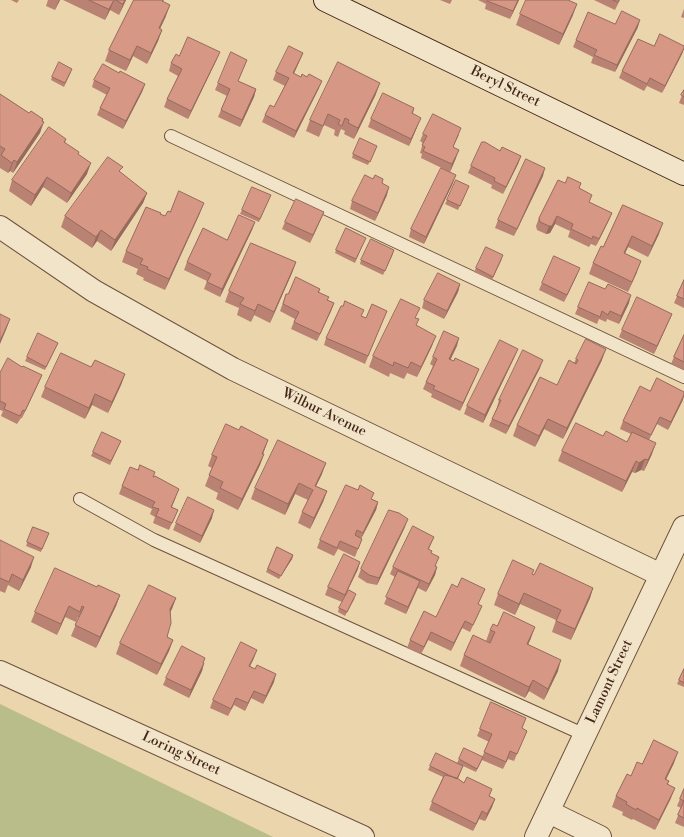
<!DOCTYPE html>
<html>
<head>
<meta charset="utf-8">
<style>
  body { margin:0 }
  canvas { display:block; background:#ebd5ac }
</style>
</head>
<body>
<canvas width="684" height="837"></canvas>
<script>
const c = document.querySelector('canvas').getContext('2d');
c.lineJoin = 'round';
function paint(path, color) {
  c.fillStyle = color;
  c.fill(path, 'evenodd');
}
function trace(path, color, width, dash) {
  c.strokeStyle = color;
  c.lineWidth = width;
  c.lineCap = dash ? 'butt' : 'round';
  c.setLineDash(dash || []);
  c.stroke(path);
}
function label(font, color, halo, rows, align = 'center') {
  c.font = font + ' "Libre Bodoni",serif';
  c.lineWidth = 3;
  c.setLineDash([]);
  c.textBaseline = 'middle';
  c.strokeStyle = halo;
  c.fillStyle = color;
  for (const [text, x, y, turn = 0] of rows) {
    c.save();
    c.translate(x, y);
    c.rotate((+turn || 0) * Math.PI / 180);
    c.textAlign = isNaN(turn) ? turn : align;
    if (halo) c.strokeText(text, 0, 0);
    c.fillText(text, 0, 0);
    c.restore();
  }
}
paint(new Path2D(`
  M 0,704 L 273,837 L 0,837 Z`), '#b8bd89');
const service = new Path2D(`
  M 171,136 L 684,377
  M 80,499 L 154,540 L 585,735`);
const minor = new Path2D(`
  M 0,227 L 94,291 L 233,369 L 661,575
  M 0,672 L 363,837
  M 549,812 L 600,837`);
const tertiary = new Path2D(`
  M 536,837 L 684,527`);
const secondary = new Path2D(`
  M 325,0 L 684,174`);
trace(service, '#6e533f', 14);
trace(minor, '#6e533f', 24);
trace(tertiary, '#6e533f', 24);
trace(secondary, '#44281b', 24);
trace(service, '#f2e4c9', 12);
trace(minor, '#f2e4c9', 22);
trace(tertiary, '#f2e4c9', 22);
trace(secondary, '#f2e4c9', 22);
paint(new Path2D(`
  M 11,0 L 19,0 L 17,3 Z
  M 48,0 L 60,0 L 55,10 L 46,6 Z
  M 63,0 L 126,0 L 119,15 L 110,10 L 105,20 Z
  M 134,0 L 164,0 L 163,2 L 166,16 L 160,29 L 162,30 L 158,41 L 147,64 L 133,56 L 126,71 L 105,61 L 109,50 Z
  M 440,0 L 452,0 L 450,4 Z
  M 478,0 L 519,0 L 510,19 L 485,9 L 486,4 Z
  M 594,0 L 620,0 L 615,10 Z
  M 684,9 L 684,18 L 681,17 Z
  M 520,14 L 573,15 L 559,45 L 516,25 Z
  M 615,24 L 638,27 L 615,72 L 591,63 L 593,57 L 573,47 L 576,40 Z
  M 654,46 L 684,48 L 682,54 L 662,93 L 647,86 L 644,91 L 619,78 L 622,71 Z
  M 303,53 L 294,74 L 319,88 L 294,138 L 262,122 L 265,115 L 274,107 L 285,86 L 273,80 L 276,72 Z
  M 179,56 L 217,59 L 188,119 L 164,107 L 167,99 L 178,76 L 169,71 L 171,63 Z
  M 247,60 L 238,81 L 256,89 L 254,97 L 240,127 L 218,117 L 227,96 L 215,90 L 218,83 Z
  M 71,72 L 64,87 L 51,80 L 52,77 Z
  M 94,80 L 145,84 L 142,92 L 123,129 L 97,115 L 100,108 L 107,95 L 92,87 Z
  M 684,90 L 684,105 L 679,103 Z
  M 0,94 L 29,113 L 43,119 L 40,133 L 13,173 L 10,171 L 8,173 L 0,168 Z
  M 376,94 L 354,139 L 344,134 L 345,131 L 341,129 L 338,137 L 334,135 L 335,130 L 324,125 L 319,137 L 306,131 L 310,120 Z
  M 414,108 L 413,113 L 418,125 L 409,146 L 368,127 L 371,119 Z
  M 423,134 L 459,135 L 453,147 L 456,158 L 450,172 L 421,158 L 422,154 L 420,153 L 423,143 L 420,141 Z
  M 66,139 L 65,143 L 78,155 L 87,174 L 67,203 L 43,187 L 31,206 L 9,191 L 12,180 Z
  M 375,150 L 368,165 L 352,158 L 353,154 Z
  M 500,151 L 521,156 L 518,164 L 503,194 L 491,188 L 492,185 L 468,173 L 471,166 Z
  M 120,173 L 147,193 L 143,203 L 111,251 L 97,241 L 92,248 L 61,227 L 65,216 Z
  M 543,176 L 514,236 L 495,228 L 498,220 Z
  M 453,183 L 424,244 L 409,237 L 411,229 Z
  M 565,183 L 581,183 L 579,188 L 589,202 L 612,213 L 609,220 L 596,246 L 591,244 L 589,247 L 568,237 L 570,231 L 555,224 L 550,233 L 546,234 L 537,230 L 536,226 L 539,218 Z
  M 382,184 L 387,195 L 375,221 L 350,209 L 352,201 Z
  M 469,186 L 458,210 L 445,204 L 447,200 Z
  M 269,199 L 259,222 L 240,214 L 242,210 Z
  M 623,205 L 659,234 L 648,257 L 628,247 L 625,253 L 637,272 L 628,292 L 589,274 L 593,263 L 603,247 Z
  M 170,212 L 200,213 L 165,290 L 143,280 L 144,278 L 136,274 L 138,269 L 122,262 L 126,251 L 160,214 L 165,216 Z
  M 321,219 L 310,243 L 282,229 L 285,222 Z
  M 255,222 L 252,230 L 220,297 L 204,289 L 207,281 L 184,270 L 187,262 L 227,240 Z
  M 364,242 L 355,263 L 335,253 L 336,250 Z
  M 393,254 L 383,275 L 360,264 L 361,260 Z
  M 502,259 L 492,280 L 474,272 L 476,268 Z
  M 296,262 L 292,273 L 270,323 L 254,315 L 251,322 L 237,315 L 239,308 L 225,302 L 229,291 Z
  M 577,275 L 564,302 L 539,290 L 542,283 Z
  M 684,280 L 684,308 L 674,303 Z
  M 460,284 L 458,292 L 444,319 L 422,308 L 424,300 Z
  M 320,289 L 319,293 L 328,300 L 334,303 L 331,311 L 317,341 L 291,329 L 295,319 L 280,311 L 286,294 L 288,294 Z
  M 629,303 L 619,324 L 607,319 L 606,322 L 599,319 L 597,324 L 575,314 L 578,307 Z
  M 672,314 L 669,321 L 654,354 L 619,337 L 622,330 Z
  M 362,316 L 366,318 L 384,318 L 365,364 L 324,345 L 326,338 Z
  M 416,319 L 416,326 L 432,346 L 417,377 L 407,373 L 404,379 L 390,373 L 389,377 L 369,367 L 373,356 Z
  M 684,335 L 684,370 L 671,364 L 674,357 Z
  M 459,338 L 450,360 L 454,361 L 479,369 L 476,376 L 460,411 L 431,397 L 432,394 L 423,389 L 426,382 L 433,366 L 430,364 L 433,357 Z
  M 58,343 L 45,370 L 25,361 L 27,357 Z
  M 515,356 L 483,423 L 464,414 L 467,406 Z
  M 576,359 L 602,360 L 563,439 L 544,429 L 535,447 L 513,436 L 517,425 L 557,385 L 574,363 Z
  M 22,367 L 42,375 L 39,382 L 22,418 L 21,418 L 17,424 L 1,416 L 3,411 L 0,410 L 0,373 Z
  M 91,367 L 125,374 L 121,385 L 108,413 L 92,405 L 85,419 L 41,397 L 45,387 Z
  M 540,368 L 506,434 L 489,426 L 492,419 L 497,408 L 497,407 L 499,400 Z
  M 650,391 L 684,392 L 684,396 L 668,430 L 657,424 L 649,440 L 652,454 L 644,471 L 641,470 L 635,473 L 632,472 L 622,492 L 558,461 L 562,451 L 603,436 L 627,442 L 631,434 L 620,429 L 623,421 Z
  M 239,430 L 268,440 L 263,454 L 264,454 L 260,465 L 238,510 L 216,499 L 218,493 L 205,486 L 212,468 L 208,466 L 212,455 Z
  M 121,441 L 110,465 L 91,456 L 93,452 Z
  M 322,474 L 316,486 L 327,491 L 323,502 L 310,529 L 298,523 L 302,512 L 308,500 L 295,494 L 285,515 L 251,499 L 255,488 Z
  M 153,477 L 176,497 L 172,507 L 178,510 L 169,530 L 153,523 L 155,517 L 150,514 L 152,509 L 119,494 L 122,486 Z
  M 372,499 L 378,502 L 376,510 L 361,538 L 362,539 L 355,557 L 338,549 L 334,556 L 317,548 L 320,540 Z
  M 212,518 L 200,543 L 173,530 L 176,523 Z
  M 33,527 L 49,533 L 41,552 L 26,546 Z
  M 405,527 L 377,585 L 367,583 L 358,577 L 361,569 Z
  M 434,537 L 429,549 L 431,553 L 436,566 L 437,567 L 435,575 L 426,592 L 418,588 L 406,614 L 384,604 L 395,577 L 390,574 L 393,567 Z
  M 0,540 L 31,567 L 19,591 L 8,585 L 5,593 L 0,591 Z
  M 277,547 L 293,555 L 292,559 L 279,579 L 266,572 Z
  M 358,569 L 342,602 L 325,595 L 328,587 Z
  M 532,574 L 593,588 L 590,598 L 571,640 L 552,632 L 556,620 L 520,604 L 515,615 L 494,605 L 498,594 Z
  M 97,587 L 120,595 L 116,606 L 96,648 L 71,636 L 79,617 L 78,617 L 76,622 L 65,617 L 57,635 L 31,622 L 35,612 Z
  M 457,587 L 485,589 L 478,604 L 479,613 L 470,632 L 462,628 L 451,651 L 428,640 L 421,654 L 407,648 L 410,640 L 436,617 Z
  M 176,598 L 170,612 L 167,637 L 173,640 L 169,651 L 157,675 L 116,654 L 120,643 Z
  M 355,598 L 345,616 L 338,612 L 339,608 Z
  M 497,626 L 531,638 L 528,644 L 558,671 L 544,700 L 529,691 L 525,698 L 460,666 L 464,655 L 490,643 L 486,641 L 490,630 Z
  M 205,658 L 203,663 L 204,663 L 202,671 L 189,698 L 163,685 L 166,678 Z
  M 254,658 L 250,666 L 274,682 L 263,704 L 251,698 L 245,711 L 234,705 L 228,716 L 210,708 L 213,700 Z
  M 684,669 L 684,687 L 677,684 Z
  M 522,728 L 527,731 L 514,761 L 508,759 L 503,769 L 482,760 L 476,772 L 463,766 L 458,779 L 464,783 L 495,799 L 492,807 L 485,821 L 479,819 L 473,831 L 429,810 L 432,802 L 443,777 L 428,770 L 430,766 L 457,763 L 459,759 L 482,757 L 489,742 L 477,736 L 480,729 Z
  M 674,763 L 666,779 L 669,781 L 668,784 L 671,798 L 655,830 L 633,819 L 632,820 L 622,815 L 623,812 L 612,807 L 616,796 L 631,776 L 642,764 Z
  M 684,789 L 684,827 L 675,823 L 681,808 L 677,806 Z`), '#b98272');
paint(new Path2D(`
  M 59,0 L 60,0 L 55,10 Z
  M 114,0 L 110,10 L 105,20 L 109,9 Z
  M 125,0 L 126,0 L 119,15 L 123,4 Z
  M 518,0 L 519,0 L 510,19 L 513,11 Z
  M 577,4 L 573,15 L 559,45 L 563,34 Z
  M 170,5 L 166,16 L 155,39 L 159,28 Z
  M 640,20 L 638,27 L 615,72 L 617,65 Z
  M 162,30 L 158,41 L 147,64 L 151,53 Z
  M 137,46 L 133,56 L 126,71 L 130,60 Z
  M 684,48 L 682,54 L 662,93 L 665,86 Z
  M 220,52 L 217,59 L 188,119 L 191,111 Z
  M 303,53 L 300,60 L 290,81 L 293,73 Z
  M 322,81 L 319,88 L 294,138 L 296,131 Z
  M 380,83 L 376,94 L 354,139 L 358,128 Z
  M 145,84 L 142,92 L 123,129 L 126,121 Z
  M 256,89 L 254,97 L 240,127 L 242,120 Z
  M 421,118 L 409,146 L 411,139 Z
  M 43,119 L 39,130 L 44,122 L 40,133 L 13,173 L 17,162 Z
  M 459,150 L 456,158 L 450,172 L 452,164 Z
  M 521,156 L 518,164 L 503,194 L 506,187 Z
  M 14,160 L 10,171 L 8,173 L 12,163 Z
  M 91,163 L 87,174 L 67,203 L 71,193 Z
  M 545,168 L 543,176 L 514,236 L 517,229 Z
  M 456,175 L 453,183 L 424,244 L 426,237 Z
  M 47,177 L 43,187 L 31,206 L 35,195 Z
  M 389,187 L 387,195 L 375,221 L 378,213 Z
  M 147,193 L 143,203 L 111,251 L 115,240 Z
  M 204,203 L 200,213 L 165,290 L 169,279 Z
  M 324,212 L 321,219 L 310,243 L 313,235 Z
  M 612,213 L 609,220 L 596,246 L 599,239 Z
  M 557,216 L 555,224 L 550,233 L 546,234 L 549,226 Z
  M 255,222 L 252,230 L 220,297 L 222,289 Z
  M 663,223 L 659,234 L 648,257 L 652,246 Z
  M 101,230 L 97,241 L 92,248 L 96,237 Z
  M 632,236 L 628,247 L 620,264 L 624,253 Z
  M 641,261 L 637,272 L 628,292 L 632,282 Z
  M 296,262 L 292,273 L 270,323 L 274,312 Z
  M 580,268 L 577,275 L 564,302 L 567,295 Z
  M 460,284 L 458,292 L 444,319 L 447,311 Z
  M 631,295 L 629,303 L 619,324 L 621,316 Z
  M 334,303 L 331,311 L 317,341 L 320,334 Z
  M 258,304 L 254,315 L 251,322 L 255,311 Z
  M 672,314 L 669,321 L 654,354 L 657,346 Z
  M 10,319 L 6,330 L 0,344 L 0,341 Z
  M 436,336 L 432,346 L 417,377 L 421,367 Z
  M 459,338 L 457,346 L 447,367 L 449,359 Z
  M 518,349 L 515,356 L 483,423 L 485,415 Z
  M 606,349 L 602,360 L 563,439 L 567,428 Z
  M 543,360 L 540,368 L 506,434 L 509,426 Z
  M 479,369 L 476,376 L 460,411 L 463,403 Z
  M 125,374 L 121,385 L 108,413 L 112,402 Z
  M 42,375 L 39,382 L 22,418 L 25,411 Z
  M 95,394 L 92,405 L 85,419 L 89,408 Z
  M 684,395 L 683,400 L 668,430 L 671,422 Z
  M 548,419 L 544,429 L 535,447 L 539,436 Z
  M 268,440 L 264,451 L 258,465 L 262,454 Z
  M 656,443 L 652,454 L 644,471 L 648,460 Z
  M 264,454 L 260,465 L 238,510 L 242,499 Z
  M 645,459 L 641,470 L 635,473 L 639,463 Z
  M 636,461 L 632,472 L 622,492 L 626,481 Z
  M 326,463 L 322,474 L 311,496 L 315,486 Z
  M 299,483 L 295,494 L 285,515 L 288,504 Z
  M 327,491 L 323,502 L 310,529 L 314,518 Z
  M 378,502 L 376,510 L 360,541 L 363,533 Z
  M 214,510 L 212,518 L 200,543 L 202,536 Z
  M 408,519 L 405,527 L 377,585 L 379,578 Z
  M 293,555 L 292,559 L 279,579 L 281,576 Z
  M 34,557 L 31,567 L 19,591 L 23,580 Z
  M 360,562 L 358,569 L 342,602 L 345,595 Z
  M 437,567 L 435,575 L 426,592 L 429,584 Z
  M 420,581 L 417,589 L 406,614 L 408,607 Z
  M 593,588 L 590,598 L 571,640 L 575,629 Z
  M 524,593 L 520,604 L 515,615 L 519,604 Z
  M 120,595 L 116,606 L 96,648 L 100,637 Z
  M 176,598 L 172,609 L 166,620 L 170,609 Z
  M 69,606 L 65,617 L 57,635 L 61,624 Z
  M 465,621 L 462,628 L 451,651 L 454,643 Z
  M 535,627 L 531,638 L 524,654 L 527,644 Z
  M 431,632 L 428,640 L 421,654 L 424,647 Z
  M 173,640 L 169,651 L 157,675 L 161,664 Z
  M 257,650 L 254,658 L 246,674 L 249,666 Z
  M 561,660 L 558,671 L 544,700 L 548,689 Z
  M 204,663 L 202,671 L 189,698 L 191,690 Z
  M 276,674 L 274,682 L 263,704 L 266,696 Z
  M 533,680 L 529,691 L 525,698 L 529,687 Z
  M 254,691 L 251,698 L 245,711 L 248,703 Z
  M 678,752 L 674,763 L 661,790 L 665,779 Z
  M 675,788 L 671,798 L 655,830 L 659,820 Z
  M 495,799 L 492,807 L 485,821 L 487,814 Z
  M 482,811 L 479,819 L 473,831 L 476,824 Z`), '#966a5d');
const building = new Path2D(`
  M 89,0 L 114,0 L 109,9 Z
  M 116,0 L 125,0 L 123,4 Z
  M 134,0 L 163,0 L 162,1 L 170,5 L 159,28 L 162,30 L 151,53 L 137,46 L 130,60 L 109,50 Z
  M 488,0 L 518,0 L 513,11 L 487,1 Z
  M 526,0 L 568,0 L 577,4 L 563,34 L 520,14 Z
  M 613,0 L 619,0 L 618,2 Z
  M 622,11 L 640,20 L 617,65 L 594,55 L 597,50 L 576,40 L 588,12 L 615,24 Z
  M 660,34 L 684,46 L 684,48 L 665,86 L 650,78 L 647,84 L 622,71 L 638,39 L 654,46 Z
  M 188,37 L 220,52 L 191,111 L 167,99 L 182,69 L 171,63 L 176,54 L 179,56 Z
  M 289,46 L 303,53 L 293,73 L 301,77 L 302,74 L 307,77 L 309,74 L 322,81 L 296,131 L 265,115 L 270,105 L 274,107 L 289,78 L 276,72 Z
  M 231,52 L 247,60 L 238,81 L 256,89 L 242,120 L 221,110 L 230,89 L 218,83 Z
  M 59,62 L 72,69 L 65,83 L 52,77 Z
  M 338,62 L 380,83 L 358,128 L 348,123 L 349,120 L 345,118 L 342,126 L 338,124 L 340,120 L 328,114 L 323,126 L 310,120 Z
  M 103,64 L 119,73 L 120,71 L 145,84 L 126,121 L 100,108 L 110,88 L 94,80 Z
  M 684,90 L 684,97 L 681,95 Z
  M 383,93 L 414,108 L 412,113 L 421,118 L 411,139 L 371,119 Z
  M 0,94 L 29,113 L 31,111 L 43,119 L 42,121 L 44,122 L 17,162 L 14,160 L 12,163 L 1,155 L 5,149 L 0,146 Z
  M 433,114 L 461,128 L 453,147 L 459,150 L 452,164 L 423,151 L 425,147 L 422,145 L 427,136 L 423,134 Z
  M 49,127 L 66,139 L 64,142 L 79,152 L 78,154 L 91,163 L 71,193 L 47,177 L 35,195 L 12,180 Z
  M 360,138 L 377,146 L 370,162 L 353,154 Z
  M 482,142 L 485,142 L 500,151 L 502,147 L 521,156 L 506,187 L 494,181 L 495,178 L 471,166 Z
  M 108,157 L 123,167 L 119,171 L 147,193 L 115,240 L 101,230 L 96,237 L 65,216 Z
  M 526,159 L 545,168 L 517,229 L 498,220 Z
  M 441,168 L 456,175 L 426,237 L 411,229 Z
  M 365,175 L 373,179 L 375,175 L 383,179 L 382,183 L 389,187 L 378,213 L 352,201 Z
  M 568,177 L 581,183 L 579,188 L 592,195 L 589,202 L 612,213 L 599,239 L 593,236 L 592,239 L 571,229 L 573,224 L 557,216 L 552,226 L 549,226 L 540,222 L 539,218 L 558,180 L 565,183 Z
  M 456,180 L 469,186 L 460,206 L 447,200 Z
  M 252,187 L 271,195 L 260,219 L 242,210 Z
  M 179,191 L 204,203 L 169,279 L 147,269 L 148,267 L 140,264 L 143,259 L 126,251 L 146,207 L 161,213 L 160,214 L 165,216 L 168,211 L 170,212 Z
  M 296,199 L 324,212 L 313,235 L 285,222 Z
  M 623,205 L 663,223 L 652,246 L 632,236 L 624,253 L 641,261 L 632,282 L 593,263 L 601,246 L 603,247 Z
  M 239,215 L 255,222 L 222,289 L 207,282 L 211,274 L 187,262 L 203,228 L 227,240 Z
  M 346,228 L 366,238 L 356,259 L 336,250 Z
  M 371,239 L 394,250 L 385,271 L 361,260 Z
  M 251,243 L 296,262 L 274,312 L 258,304 L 255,311 L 240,304 L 244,298 L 229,291 Z
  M 486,247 L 503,255 L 493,277 L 476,268 Z
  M 554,256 L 580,268 L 567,295 L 542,283 Z
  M 438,273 L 460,284 L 447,311 L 424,300 Z
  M 296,277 L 320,289 L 318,292 L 329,297 L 327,300 L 334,303 L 320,334 L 294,322 L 299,312 L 283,304 L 286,294 L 288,294 Z
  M 684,280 L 684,299 L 677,296 Z
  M 589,282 L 605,289 L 608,284 L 631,295 L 621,316 L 610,311 L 608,315 L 602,311 L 600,317 L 578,307 Z
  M 637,297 L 672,314 L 657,346 L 622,330 Z
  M 401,299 L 420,308 L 415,318 L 419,319 L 416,325 L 436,336 L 421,367 L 411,362 L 408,368 L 394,362 L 393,366 L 373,356 Z
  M 345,301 L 364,310 L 361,316 L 366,318 L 372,304 L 387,311 L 368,356 L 326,338 L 341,306 L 343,306 Z
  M 0,314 L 10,319 L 0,341 Z
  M 444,331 L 459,338 L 449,359 L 454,361 L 455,358 L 479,369 L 463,403 L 433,389 L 435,386 L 426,382 L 437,359 L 433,357 Z
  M 38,333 L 58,343 L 46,367 L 27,357 Z
  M 684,335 L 684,362 L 674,357 Z
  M 586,339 L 606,349 L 567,428 L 548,419 L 539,436 L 517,425 L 540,377 L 557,385 L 569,360 L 576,364 L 578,360 L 576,359 Z
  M 500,340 L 518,349 L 485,415 L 467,406 Z
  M 523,350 L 543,360 L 509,426 L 492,419 L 501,400 L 499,400 Z
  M 61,353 L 91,367 L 95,360 L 125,374 L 112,402 L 95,394 L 89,408 L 45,387 Z
  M 8,358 L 22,367 L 23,366 L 42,375 L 25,411 L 23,410 L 20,416 L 4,409 L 6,404 L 0,401 L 0,373 Z
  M 657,378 L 684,392 L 684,395 L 671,422 L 660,417 L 651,435 L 623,421 L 640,386 L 650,391 Z
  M 576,423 L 603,436 L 606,431 L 627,442 L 632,432 L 656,443 L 648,460 L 645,459 L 639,463 L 636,461 L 626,481 L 562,451 Z
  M 226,424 L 239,430 L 241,426 L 268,440 L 262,454 L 264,454 L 242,499 L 220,488 L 223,482 L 209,475 L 217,457 L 212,455 Z
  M 102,432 L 121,441 L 111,461 L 93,452 Z
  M 278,440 L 326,463 L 315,486 L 327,491 L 314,518 L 302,512 L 313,490 L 299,483 L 288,504 L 255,488 Z
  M 140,465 L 155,472 L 153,477 L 155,476 L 179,489 L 171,507 L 178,510 L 172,523 L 156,516 L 159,509 L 152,507 L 155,502 L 122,486 L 130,467 L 138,470 Z
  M 346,485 L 358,490 L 360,485 L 374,493 L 371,499 L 378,502 L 363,533 L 357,530 L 355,535 L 362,539 L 358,549 L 340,541 L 337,548 L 320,540 Z
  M 188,497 L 214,510 L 202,536 L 176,523 Z
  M 389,510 L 399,513 L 408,519 L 379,578 L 369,575 L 361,569 Z
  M 413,526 L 434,537 L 428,549 L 432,551 L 431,553 L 439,557 L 435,566 L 437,567 L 429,584 L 393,567 Z
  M 33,527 L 49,533 L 42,549 L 27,542 Z
  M 0,540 L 34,557 L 23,580 L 12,574 L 9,582 L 0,578 Z
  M 277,547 L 293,555 L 281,576 L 268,569 Z
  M 344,554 L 360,562 L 345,595 L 328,587 Z
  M 513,560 L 534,570 L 532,574 L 534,575 L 540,563 L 593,588 L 575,629 L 556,621 L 561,610 L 524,593 L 519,604 L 498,594 Z
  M 55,568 L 97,587 L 98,585 L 120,595 L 100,637 L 75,625 L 84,607 L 82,606 L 80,612 L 69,606 L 61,624 L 35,612 Z
  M 398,571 L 420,581 L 408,607 L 386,597 Z
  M 462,578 L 485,589 L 478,604 L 482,606 L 473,625 L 465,621 L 454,643 L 431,632 L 424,647 L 410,640 L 424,611 L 436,617 L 452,584 L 457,587 Z
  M 149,585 L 176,598 L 170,609 L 171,623 L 167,637 L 173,640 L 161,664 L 120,643 Z
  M 349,590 L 356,594 L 347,612 L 339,608 Z
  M 504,612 L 535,627 L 527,644 L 561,660 L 548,689 L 533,680 L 529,687 L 464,655 L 473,635 L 490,643 L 495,632 L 490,630 L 493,624 L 497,626 Z
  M 241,642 L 257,650 L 249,666 L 255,669 L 257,665 L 276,674 L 266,696 L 254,691 L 248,703 L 236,698 L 231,709 L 213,700 Z
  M 182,646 L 205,658 L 203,663 L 204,663 L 191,690 L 166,678 Z
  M 684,669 L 684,683 L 679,680 Z
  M 491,702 L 526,718 L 522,728 L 527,731 L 517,754 L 510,751 L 506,762 L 484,752 L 492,734 L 480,729 Z
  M 654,740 L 678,752 L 665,779 L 669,781 L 667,784 L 675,788 L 659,820 L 637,808 L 636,810 L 626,804 L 627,802 L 616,796 L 627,774 L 631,776 L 637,762 L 642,764 Z
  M 464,748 L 483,757 L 477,769 L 459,759 Z
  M 436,753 L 463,766 L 457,779 L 430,766 Z
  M 445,775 L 457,778 L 464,783 L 467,777 L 492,789 L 489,796 L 495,799 L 487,814 L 482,811 L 476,824 L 432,802 Z
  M 684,789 L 684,801 L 680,799 Z
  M 684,801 L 684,818 L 678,815 Z`);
paint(building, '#d79785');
trace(building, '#966a5d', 1);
label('14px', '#44281b', '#f2e4c9', [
  ["Beryl Street",505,87,26],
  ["Wilbur Avenue",324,413,26],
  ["Lamont Street",610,682,-65],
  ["Loring Street",181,754,25]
]);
</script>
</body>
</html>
